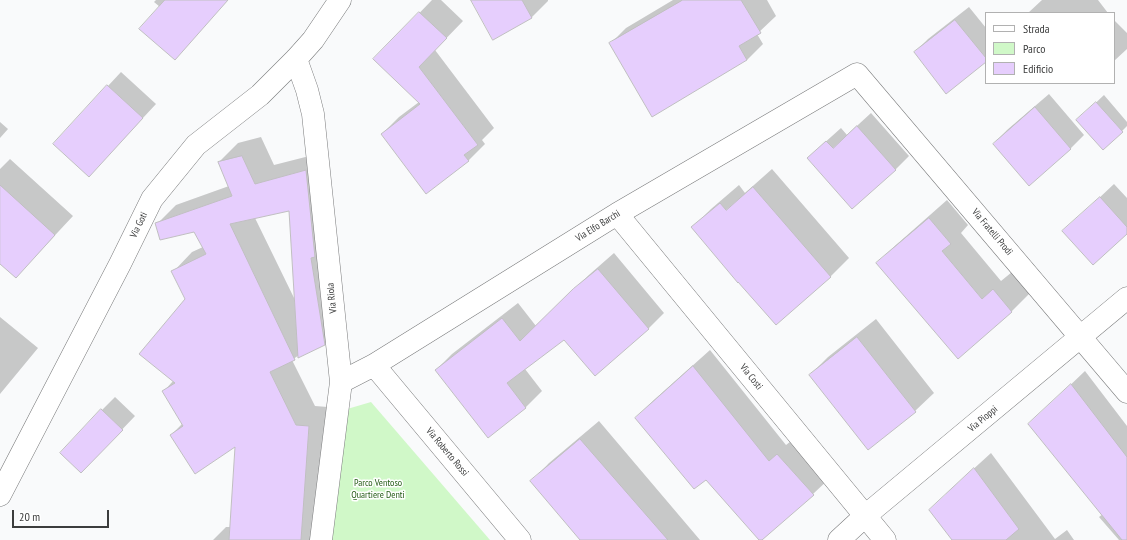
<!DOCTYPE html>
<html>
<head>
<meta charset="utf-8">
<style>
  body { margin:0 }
  #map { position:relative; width:1127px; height:540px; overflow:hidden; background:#f9fafb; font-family:"PT Sans Narrow",sans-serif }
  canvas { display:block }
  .legend { position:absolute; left:985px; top:12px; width:130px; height:72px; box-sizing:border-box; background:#fff; border:1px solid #b1b1b1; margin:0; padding:5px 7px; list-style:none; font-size:12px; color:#3c3d3d }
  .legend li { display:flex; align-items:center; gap:8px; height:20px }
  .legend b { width:20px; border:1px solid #b1b1b1 }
  .scale { position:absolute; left:12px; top:510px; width:97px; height:18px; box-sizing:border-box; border:2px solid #3c3d3d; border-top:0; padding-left:5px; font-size:12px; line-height:14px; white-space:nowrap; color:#3c3d3d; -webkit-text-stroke:3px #fff; paint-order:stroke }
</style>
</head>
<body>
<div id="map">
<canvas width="1127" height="540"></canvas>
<ul class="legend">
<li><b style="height:5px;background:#fff"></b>Strada</li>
<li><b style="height:11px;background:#d0f8c8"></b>Parco</li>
<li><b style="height:11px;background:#e6cefd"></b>Edificio</li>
</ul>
<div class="scale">20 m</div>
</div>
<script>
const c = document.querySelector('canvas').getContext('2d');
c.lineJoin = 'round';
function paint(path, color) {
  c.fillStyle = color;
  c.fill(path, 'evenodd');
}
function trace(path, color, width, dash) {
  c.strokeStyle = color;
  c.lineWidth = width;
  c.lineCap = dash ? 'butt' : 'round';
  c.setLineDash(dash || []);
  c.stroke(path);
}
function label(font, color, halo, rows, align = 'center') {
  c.font = font + ' "PT Sans Narrow",sans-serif';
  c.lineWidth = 3;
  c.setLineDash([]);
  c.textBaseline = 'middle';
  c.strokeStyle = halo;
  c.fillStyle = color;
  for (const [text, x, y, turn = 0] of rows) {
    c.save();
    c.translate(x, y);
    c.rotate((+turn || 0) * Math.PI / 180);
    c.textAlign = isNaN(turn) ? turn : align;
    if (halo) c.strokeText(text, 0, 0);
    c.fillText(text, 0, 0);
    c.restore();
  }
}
paint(new Path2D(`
  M 371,402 L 490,540 L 321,540 L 337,412 Z`), '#d0f8c8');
paint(new Path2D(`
  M 156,0 L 228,0 L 160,7 L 154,2 Z
  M 432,0 L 441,0 L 463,21 L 435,50 L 494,128 L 482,140 L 485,144 L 468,161 L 382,134 L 399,117 L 419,102 L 375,59 Z
  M 472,0 L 548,0 L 548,1 L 531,18 Z
  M 673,0 L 767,0 L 776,16 L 757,34 L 763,44 L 747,60 L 610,44 L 626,28 Z
  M 1042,0 L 1098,0 L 1108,13 L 1028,13 Z
  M 969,7 L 986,28 L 986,61 L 915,52 L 928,39 Z
  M 1114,20 L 1127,33 L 1127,49 L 1114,61 Z
  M 121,72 L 156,104 L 102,162 L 54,144 Z
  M 1049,94 L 1084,135 L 1071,148 L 1029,184 L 994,144 L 1007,130 Z
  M 1104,95 L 1127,122 L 1127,126 L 1122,131 L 1085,113 Z
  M 871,113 L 909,156 L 895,170 L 822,145 L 841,128 L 847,135 Z
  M 0,122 L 8,129 L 0,138 Z
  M 261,137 L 274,165 L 325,152 L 343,325 L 324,344 L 299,355 L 292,360 L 315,406 L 328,407 L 318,540 L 213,540 L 226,527 L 231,527 L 237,445 L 171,435 L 183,423 L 164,391 L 173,381 L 186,299 L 173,272 L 192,252 L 203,247 L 194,231 L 157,224 L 176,205 L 229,186 L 219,162 L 238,143 ZM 290,210 L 296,302 L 255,218 Z
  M 10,159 L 73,216 L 16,277 L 0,263 L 0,169 Z
  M 772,169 L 849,258 L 830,277 L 692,228 L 711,209 L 739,185 L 745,193 Z
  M 1114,184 L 1127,198 L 1127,233 L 1064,231 Z
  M 947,200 L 968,225 L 961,233 L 1001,281 L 1012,272 L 1030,293 L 1012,311 L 958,357 L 877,263 L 896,245 Z
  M 614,253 L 664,313 L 648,329 L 564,339 L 525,369 L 542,391 L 526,407 L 488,437 L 436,370 L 452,354 L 518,303 L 536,326 L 590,274 Z
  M 0,317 L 38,348 L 0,394 Z
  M 876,319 L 934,393 L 915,411 L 810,375 L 828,357 Z
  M 710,350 L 786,445 L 795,438 L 830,478 L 813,494 L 761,540 L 706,478 L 636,418 L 653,401 Z
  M 1085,371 L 1127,426 L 1127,540 L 1119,540 L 1099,517 L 1103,514 L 1043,411 Z
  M 115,397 L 135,416 L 95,458 L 102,410 Z
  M 599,421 L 700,540 L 582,540 L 531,482 L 549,463 Z
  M 991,453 L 1055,539 L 1067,530 L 1074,540 L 953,540 L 946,494 Z`), '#0003');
const building = new Path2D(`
  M 165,0 L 228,0 L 175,60 L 139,29 Z
  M 471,0 L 522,0 L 532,18 L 493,40 Z
  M 683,0 L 741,0 L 761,33 L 739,46 L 747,60 L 652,117 L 609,43 Z
  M 419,12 L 447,38 L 419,67 L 478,145 L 464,155 L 469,161 L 426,194 L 381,134 L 420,104 L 373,59 Z
  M 955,20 L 986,58 L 986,62 L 946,94 L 914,52 Z
  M 107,85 L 143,118 L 89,177 L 53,144 Z
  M 1096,102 L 1123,132 L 1103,150 L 1076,120 Z
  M 1035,107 L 1071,149 L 1029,186 L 993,144 Z
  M 857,126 L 896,170 L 852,209 L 807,158 L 826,141 L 833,148 Z
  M 242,156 L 255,184 L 306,170 L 315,257 L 311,258 L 325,345 L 298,358 L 289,211 L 230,224 L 295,360 L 270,372 L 296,425 L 309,426 L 301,540 L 229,540 L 235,447 L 195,474 L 170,435 L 183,426 L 162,391 L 175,383 L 139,354 L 185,299 L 171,271 L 206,254 L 194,232 L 160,240 L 155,223 L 232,196 L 218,162 Z
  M 0,185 L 55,235 L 16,278 L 0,264 Z
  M 753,187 L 831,277 L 776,325 L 738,282 L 738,283 L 691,227 L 720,203 L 726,210 Z
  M 1100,197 L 1127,227 L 1127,234 L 1093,265 L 1062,231 Z
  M 929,218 L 951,244 L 942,251 L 982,299 L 993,289 L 1012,312 L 958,359 L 876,263 Z
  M 598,269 L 649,329 L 595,376 L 564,340 L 507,383 L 526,408 L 488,438 L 435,370 L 502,318 L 520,341 L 573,289 Z
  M 857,337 L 916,412 L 868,450 L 809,375 Z
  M 693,366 L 769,461 L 777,454 L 814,495 L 762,540 L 759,540 L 706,480 L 694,489 L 635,418 Z
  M 1071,384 L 1127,457 L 1127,540 L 1122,540 L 1028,424 Z
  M 101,409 L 123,430 L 81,473 L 60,453 Z
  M 580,439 L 668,540 L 580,540 L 530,481 Z
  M 974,468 L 1019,529 L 1006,540 L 952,540 L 929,510 Z`);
paint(building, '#e6cefd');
trace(building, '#c0bfc1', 1);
const minor = new Path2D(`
  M 296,59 L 307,90 L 313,114 L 341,382 L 321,540
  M 617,214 L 885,540
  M 374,365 L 520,540
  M 341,382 L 374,365 L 617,214 L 857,74 L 1127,392
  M 0,495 L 120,264 L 152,199 L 196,145 L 260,95 L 296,59 L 313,40 L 340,0
  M 839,540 L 865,516 L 1127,298`);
trace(minor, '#797a7b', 23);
trace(minor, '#fff', 22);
label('10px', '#3c3d3d', '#fff', [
  ["Via Goti",139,225,-64],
  ["Via Elfo Barchi",598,226,-32],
  ["Via Fratelli Prodi",992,232,50],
  ["Via Riola",332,298,-96],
  ["Via Costi",751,377,51],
  ["Via Pioppi",983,419,-40],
  ["Via Roberto Rossi",447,452,50]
]);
label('10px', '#265d18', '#fff', [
  ["Parco Ventoso",378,483],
  ["Quartiere Denti",378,495]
]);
</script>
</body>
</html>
